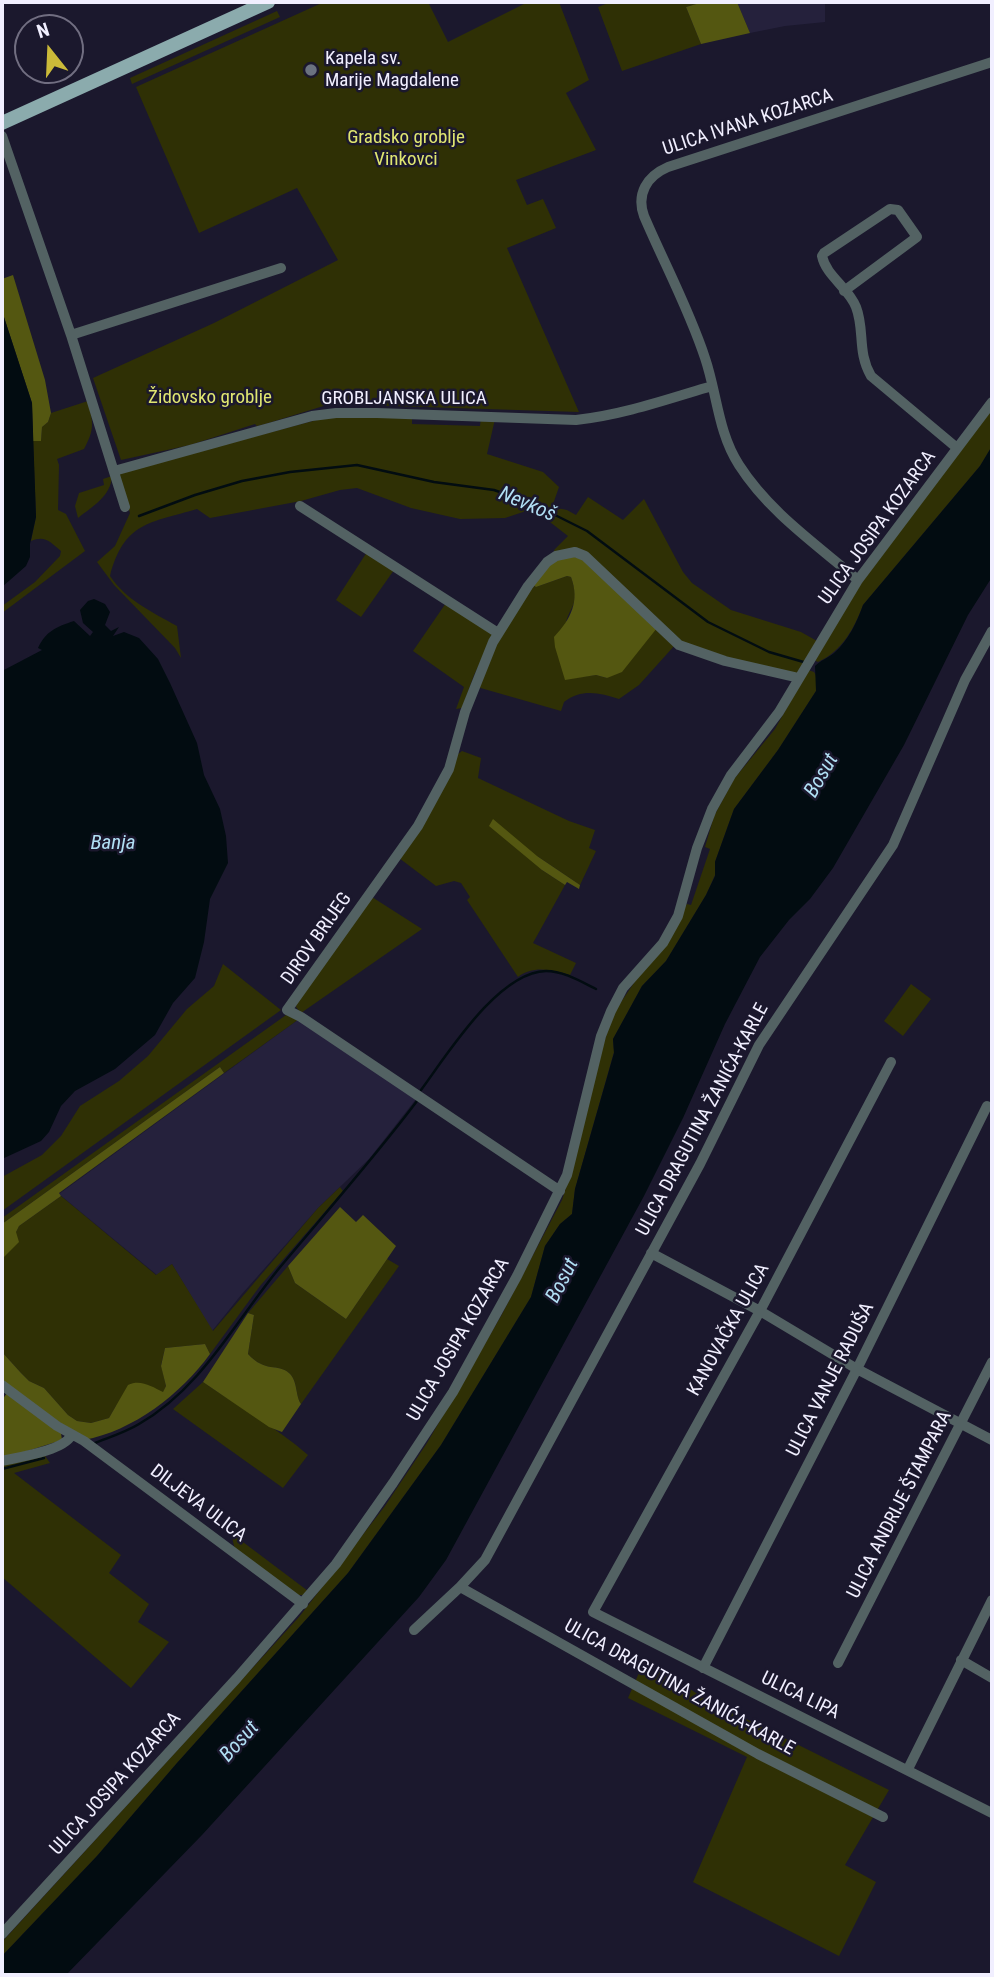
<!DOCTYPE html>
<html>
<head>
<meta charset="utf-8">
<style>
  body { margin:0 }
  #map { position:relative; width:994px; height:1977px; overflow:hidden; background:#1b182d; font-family:"Roboto Condensed",sans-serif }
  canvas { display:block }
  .frame { position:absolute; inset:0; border:4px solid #f1efff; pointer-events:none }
  .north { position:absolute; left:14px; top:14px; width:70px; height:70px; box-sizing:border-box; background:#1b182d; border:2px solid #716e81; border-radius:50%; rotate:342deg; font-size:19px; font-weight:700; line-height:28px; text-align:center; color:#f1efff }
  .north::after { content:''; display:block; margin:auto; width:24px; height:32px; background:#cbba39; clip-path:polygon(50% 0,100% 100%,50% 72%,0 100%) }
</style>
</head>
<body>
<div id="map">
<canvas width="994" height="1977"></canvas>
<div class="frame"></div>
<div class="north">N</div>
</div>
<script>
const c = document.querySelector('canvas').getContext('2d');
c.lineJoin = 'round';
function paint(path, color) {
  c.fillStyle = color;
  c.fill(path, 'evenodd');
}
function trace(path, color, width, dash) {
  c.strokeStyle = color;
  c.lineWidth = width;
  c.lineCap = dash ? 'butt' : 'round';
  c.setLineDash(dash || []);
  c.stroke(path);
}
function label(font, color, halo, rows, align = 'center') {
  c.font = font + ' "Roboto Condensed",sans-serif';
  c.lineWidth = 5;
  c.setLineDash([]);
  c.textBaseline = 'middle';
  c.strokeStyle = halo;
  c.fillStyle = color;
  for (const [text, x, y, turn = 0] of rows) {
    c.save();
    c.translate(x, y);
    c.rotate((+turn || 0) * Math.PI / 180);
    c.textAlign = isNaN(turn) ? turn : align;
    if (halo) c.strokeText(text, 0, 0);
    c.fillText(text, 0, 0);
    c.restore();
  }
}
paint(new Path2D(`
  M 737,2 L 825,2 L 825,22 L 785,26 L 750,33 Z
  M 299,1019 L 416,1099 L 369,1159 L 318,1208 L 241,1295 L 212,1331 L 172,1264 L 157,1275 L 59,1194 Z`), '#25213c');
paint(new Path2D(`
  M 324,2 L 428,2 L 448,42 L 528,2 L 559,2 L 589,80 L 566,93 L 596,150 L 516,180 L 527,205 L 543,199 L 556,228 L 507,248 L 579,412 L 330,404 L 265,424 L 257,426 L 255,424 L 190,445 L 121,460 L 93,378 L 214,323 L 338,260 L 297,188 L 199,233 L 136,87 Z
  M 611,2 L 703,2 L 686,7 L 701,44 L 622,71 L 598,7 Z
  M 277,11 L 280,17 L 132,84 L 130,78 Z
  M 88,401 C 93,423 95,429 84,449 L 57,459 L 59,465 L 58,510 L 66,514 L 85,551 L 2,613 L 2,606 L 35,582 L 60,556 L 61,551 C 50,542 45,535 31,541 L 36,517 L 33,441 L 41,441 L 42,427 L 48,422 L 51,413 Z
  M 992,408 L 992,446 L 980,466 L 863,605 C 854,629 842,651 818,662 L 814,660 L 848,601 Z
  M 332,416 L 412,417 L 412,424 L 480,426 L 481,418 L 495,419 L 487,454 L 543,472 L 559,487 L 552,507 L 567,510 L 576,515 L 588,497 L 623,520 L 644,499 L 683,572 L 692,583 L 731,610 L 801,632 L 817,641 L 797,675 L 702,651 L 678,641 L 555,554 L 554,550 L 568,536 L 546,519 L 526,511 L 505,518 L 460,519 L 411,508 L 357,488 L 340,490 L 301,501 L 210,518 L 197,509 C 150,523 124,522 110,576 C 126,600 152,612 177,626 L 181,658 L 175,648 L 114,585 L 97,562 L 115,546 L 130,513 L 118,475 L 120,472 Z
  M 112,476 C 111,496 93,506 78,518 L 75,506 L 79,493 L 104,485 L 103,479 Z
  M 367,552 L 394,570 L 361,617 L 336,600 Z
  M 567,576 L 571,577 C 582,608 566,607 565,630 C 564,646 565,663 565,679 L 596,675 L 607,678 L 657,628 L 675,645 L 639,685 L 619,699 C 600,693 582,688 564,702 L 561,711 L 477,687 L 496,643 L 533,585 L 536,587 Z
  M 446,603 L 494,634 L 474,675 L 462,708 L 456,709 L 464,687 L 413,651 Z
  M 808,670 L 814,672 L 817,677 L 816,691 L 778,750 L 734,809 L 715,862 L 715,875 L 706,895 L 666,961 L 642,986 L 613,1039 L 614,1052 L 575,1189 L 572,1214 L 560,1224 L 545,1246 L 531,1297 L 441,1445 L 348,1573 L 177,1763 L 97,1856 L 2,1956 L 2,1942 L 299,1617 L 385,1506 L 427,1443 L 501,1316 L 562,1200 L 574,1163 L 602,1049 L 613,1014 L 687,904 L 691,905 L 710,849 L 705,847 L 714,816 L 734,779 L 775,729 Z
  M 462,751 L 481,758 L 478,778 L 569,821 L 595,830 L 589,848 L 596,851 L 580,885 L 537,856 L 542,870 L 565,885 L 533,943 L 576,963 L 570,975 C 553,970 533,965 518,977 L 467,900 L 470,897 L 461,883 L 454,881 L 436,886 L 399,858 L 458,754 Z
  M 372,897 L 422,929 L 301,1013 L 296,1007 L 297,1003 Z
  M 223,964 L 281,1010 L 2,1211 L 2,1177 L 42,1155 L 61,1136 L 80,1106 L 119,1081 L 148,1056 L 187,1009 L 214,986 Z
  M 911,984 L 931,999 L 903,1036 L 884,1021 Z
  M 286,1015 L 299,1019 L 224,1073 L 220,1067 L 2,1224 L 2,1218 Z
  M 340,1187 L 343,1191 L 260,1286 L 210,1354 L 205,1344 L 165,1348 L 161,1365 L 166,1386 L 163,1393 L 116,1406 L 109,1418 L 91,1423 L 77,1421 L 68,1415 L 44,1388 L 29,1381 L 21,1373 L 2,1352 L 2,1259 L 19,1226 L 61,1196 L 156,1275 L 172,1264 L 213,1331 L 318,1208 Z
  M 387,1259 L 399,1266 L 301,1404 C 295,1395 298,1381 289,1373 C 278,1363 265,1373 248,1354 L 254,1315 L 248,1313 L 288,1266 L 295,1283 L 346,1319 Z
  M 203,1382 C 238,1406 276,1427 308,1455 L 283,1488 L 173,1409 Z
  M 43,1453 L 50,1463 L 14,1473 L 121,1555 L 109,1573 L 149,1604 L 138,1622 L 169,1642 L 131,1688 L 2,1577 L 2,1465 Z
  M 231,1533 L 308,1591 L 303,1595 L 297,1595 L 235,1550 Z
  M 645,1659 L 702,1697 L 889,1790 L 845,1865 L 876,1882 L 839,1956 L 693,1882 L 747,1757 L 628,1698 Z`), '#2f3005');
paint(new Path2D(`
  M 703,2 L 737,2 L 750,33 L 701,44 L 686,7 Z
  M 13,275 L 45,380 L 51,413 L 48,422 L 42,427 L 41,441 L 33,441 L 32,403 L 2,311 L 2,279 Z
  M 571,556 L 586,560 L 657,628 L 622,672 L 607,678 L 596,675 L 565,680 L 555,647 L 554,637 C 571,619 580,601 571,577 L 567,576 L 536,587 L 533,585 L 555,559 Z
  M 493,819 L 537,856 L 580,885 L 579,889 L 567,882 L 565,885 L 542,870 L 489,826 Z
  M 220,1067 L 224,1073 L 59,1193 L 61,1196 L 19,1226 L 16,1232 L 19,1242 L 2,1259 L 2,1224 Z
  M 340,1207 L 356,1222 L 363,1215 L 396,1246 L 346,1319 L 295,1283 L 288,1266 Z
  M 248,1313 L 254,1315 L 248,1354 C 265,1373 278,1363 289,1373 C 298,1381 295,1395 301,1404 L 282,1432 L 269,1427 L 203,1382 Z
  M 205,1344 L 210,1354 C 181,1394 133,1431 84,1440 L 2,1381 L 2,1352 L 21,1373 L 29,1381 L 44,1388 L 68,1415 L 77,1421 L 91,1423 L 109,1418 L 128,1385 C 141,1379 152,1387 163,1392 L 166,1386 L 161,1366 L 165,1348 Z
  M 7,1393 L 61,1433 L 62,1440 L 2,1459 L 2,1400 Z`), '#545711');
paint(new Path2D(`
  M 2,311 L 32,403 L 36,517 L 30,544 L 30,557 L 26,566 L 2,587 Z
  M 992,446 L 992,577 L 968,615 L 904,745 L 833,868 L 810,899 L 789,920 L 760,957 L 725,1024 L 683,1118 L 644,1196 L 446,1560 L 419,1597 L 202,1835 L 66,1975 L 2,1975 L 2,1956 L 97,1856 L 177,1763 L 348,1573 L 441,1445 L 531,1297 L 545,1246 L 560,1224 L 572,1214 L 575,1189 L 614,1053 L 613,1039 L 642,986 L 666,961 L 706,895 L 715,876 L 715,862 L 734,809 L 778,750 L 816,691 L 815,666 C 821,660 828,658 834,653 C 848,641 857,622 863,605 L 980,466 Z
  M 94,599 L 105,604 L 110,612 L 105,625 L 111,631 L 119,627 L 113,636 L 124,632 L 139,638 L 158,659 L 170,683 L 197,743 L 204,775 L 220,809 L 226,836 L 228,863 L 210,899 L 204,942 L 195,978 L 173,1003 L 155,1035 L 115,1069 L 75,1091 L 61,1106 L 49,1132 L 41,1141 L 2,1159 L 2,671 L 42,650 L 38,648 C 46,631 56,627 74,621 L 90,636 L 93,632 L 83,623 L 80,610 L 88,601 Z`), '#020c11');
trace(new Path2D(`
  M 139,516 L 195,495 L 242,481 L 290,472 L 357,465 L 434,482 L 494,490 L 531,503 L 587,531 L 708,622 L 769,652 L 807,663
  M 421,1090 C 447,1055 498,972 546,971 C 563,971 580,981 596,989
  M 95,1443 C 110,1437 126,1432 139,1424 C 202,1388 236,1320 281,1266 C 327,1211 374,1158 417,1101
  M 2,1469 L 44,1458`), '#020c11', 2.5);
trace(new Path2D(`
  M 2,136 L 71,335 L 125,507
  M 844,291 L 917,237 L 898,210 L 890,209 L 824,253 L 822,256 C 826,276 849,288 856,307 C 865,330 857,352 871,376 L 957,448
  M 71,335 L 281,268
  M 114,471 L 312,416 L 336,413 L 377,413 L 576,420 C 623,415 668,399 712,386
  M 300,506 L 498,633
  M 858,580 C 816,544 769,512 739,465 C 718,433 717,393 705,358 C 689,309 664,263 644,216 C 636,194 647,176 668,167 L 992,62
  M 891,1062 L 760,1311 L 593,1612 L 992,1813
  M 560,1191 L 301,1017 L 287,1010 L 418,826 L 449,769 L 465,712 L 493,642 L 528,586 L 547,562 L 556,556 L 575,552 L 585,556 L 679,645 L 725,661 L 799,678
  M 651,1253 L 760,1311 L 857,1369 L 992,1440
  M 2,1385 L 57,1426 L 84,1441 L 303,1604
  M 2,1461 C 19,1457 62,1451 71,1436
  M 460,1587 L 758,1754 L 883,1817
  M 414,1630 L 460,1587 L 485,1560 L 700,1164 L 759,1045 L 893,845 L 965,680 L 992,631
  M 961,1660 L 992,1678
  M 838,1663 L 992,1362
  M 703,1668 L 857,1369 L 987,1106
  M 908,1769 L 992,1600
  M 2,1934 L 237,1678 L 336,1564 L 393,1483 L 453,1392 L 517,1276 L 567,1175 L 601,1036 L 611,1011 L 623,988 L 663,943 L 678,916 L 697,848 L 712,809 L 731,775 L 779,712 L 858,580 L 992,402`), '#536263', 10);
trace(new Path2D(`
  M 2,123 L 268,2`), '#8babad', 14);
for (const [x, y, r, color] of [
  [311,70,7,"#6b7280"]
]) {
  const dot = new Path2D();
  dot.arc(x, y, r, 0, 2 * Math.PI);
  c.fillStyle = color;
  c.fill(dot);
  trace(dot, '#1b182d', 2.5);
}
label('19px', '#f1efff', '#1b182d', [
  ["Kapela sv.",325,59],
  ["Marije Magdalene",325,81]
], 'left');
label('19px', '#f1efff', '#1b182d', [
  ["ULICA IVANA KOZARCA",748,123,-18],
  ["GROBLJANSKA ULICA",404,399],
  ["ULICA JOSIPA KOZARCA",878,528,-54],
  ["DIROV BRIJEG",317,939,-55],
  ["ULICA DRAGUTINA ŽANIĆA-KARLE",703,1120,-62],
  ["KANOVAČKA ULICA",729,1330,-61],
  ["ULICA JOSIPA KOZARCA",459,1340,-60],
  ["ULICA VANJE RADUŠA",831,1380,-63],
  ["DILJEVA ULICA",198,1504,37],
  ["ULICA ANDRIJE ŠTAMPARA",900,1505,-63],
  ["ULICA DRAGUTINA ŽANIĆA-KARLE",679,1688,29],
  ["ULICA LIPA",800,1696,26],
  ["ULICA JOSIPA KOZARCA",116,1784,-48]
]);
label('19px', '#e0e671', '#1b182d', [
  ["Gradsko groblje",406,138],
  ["Vinkovci",406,160],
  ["Židovsko groblje",210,398]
]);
label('italic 21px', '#b1dff4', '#1b182d', [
  ["Nevkoš",527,505,23],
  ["Bosut",822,776,-60],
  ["Banja",113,844],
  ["Bosut",563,1281,-63],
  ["Bosut",240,1742,-48]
]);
</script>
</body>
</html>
